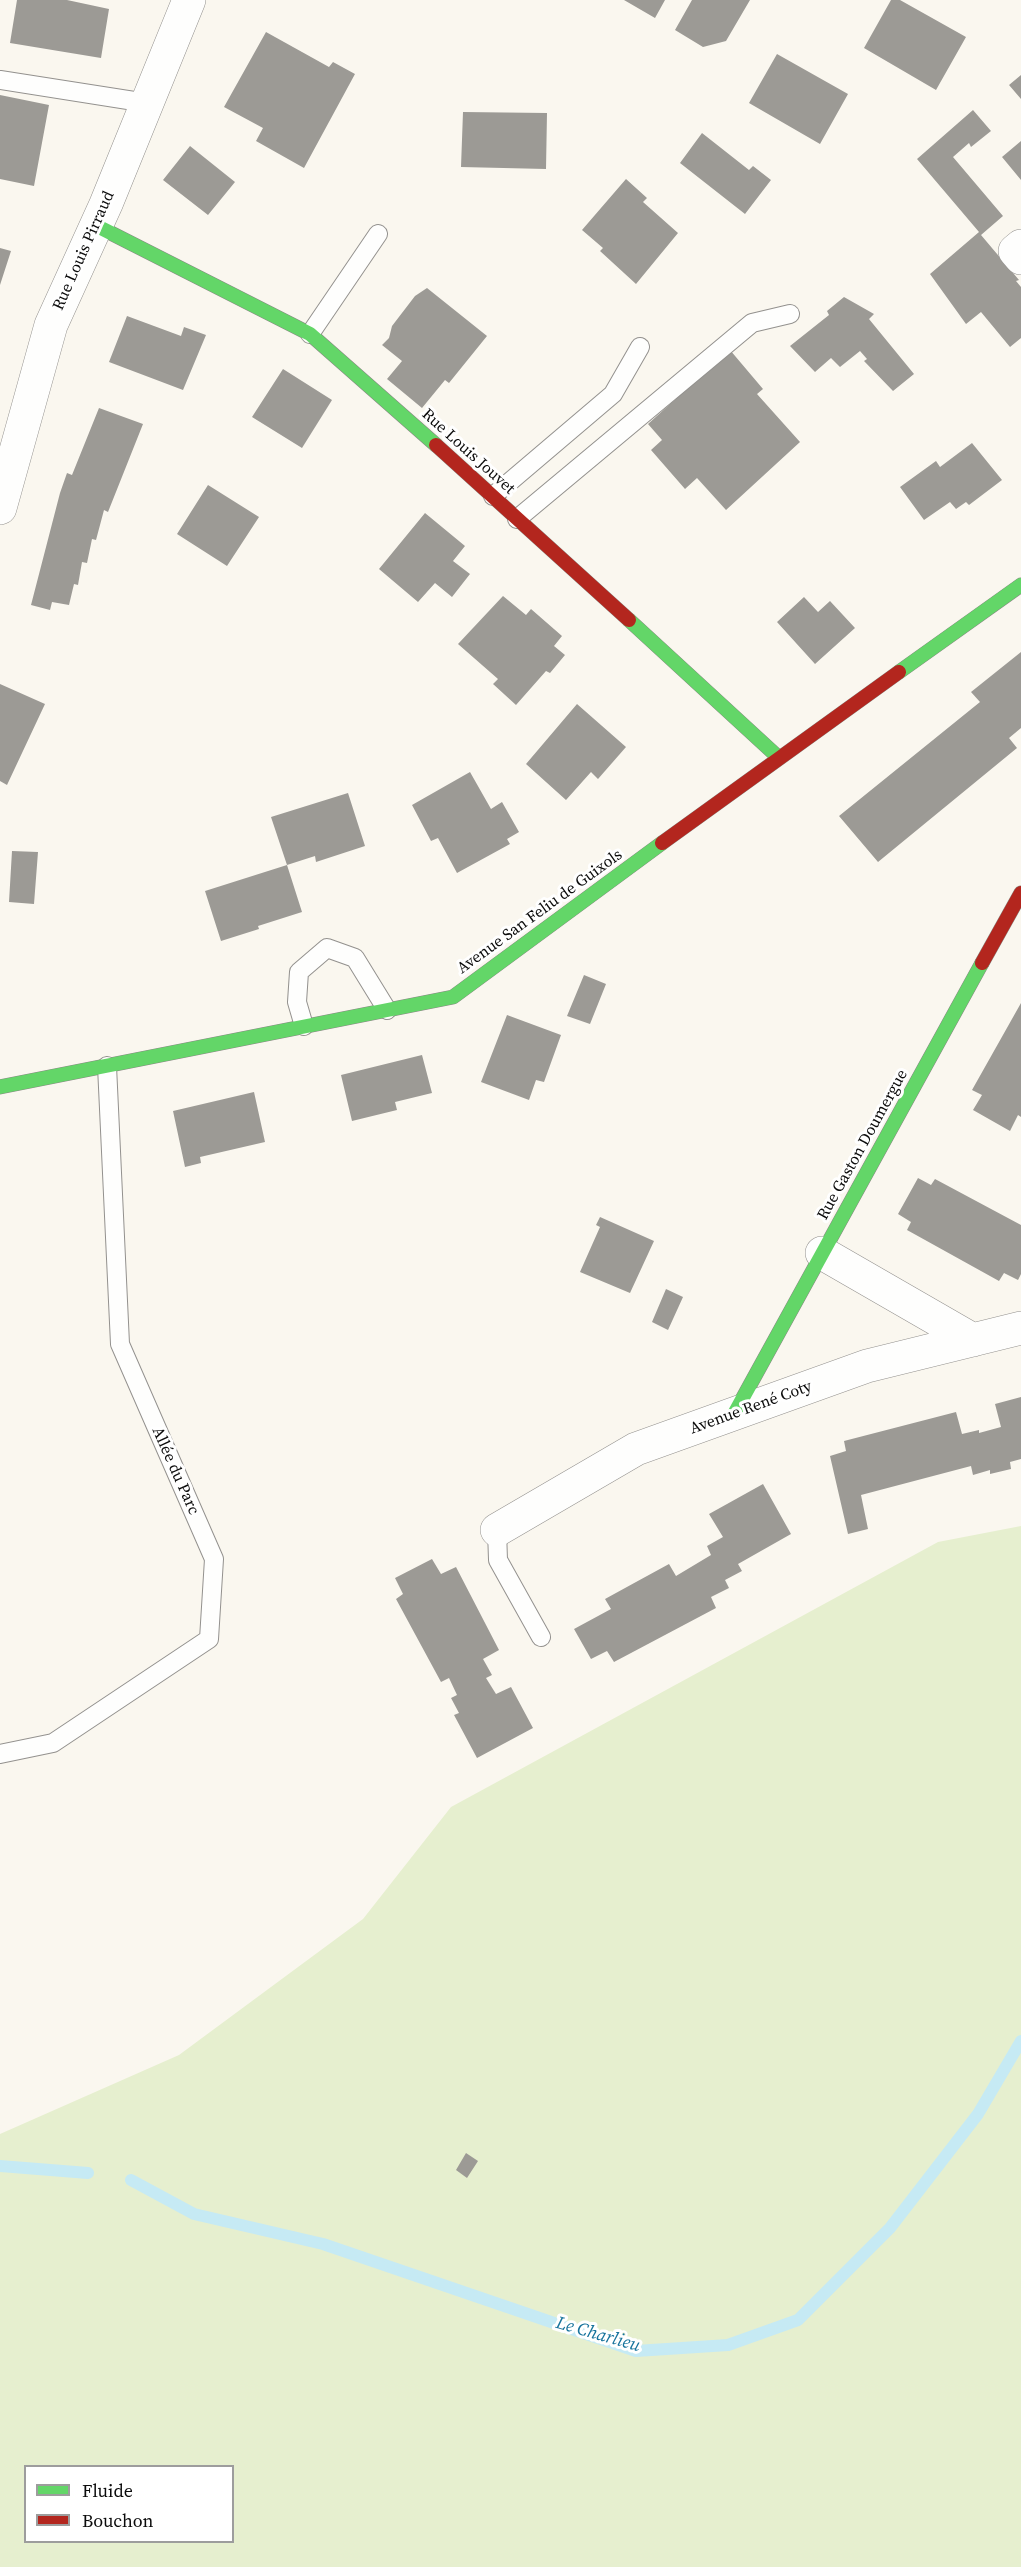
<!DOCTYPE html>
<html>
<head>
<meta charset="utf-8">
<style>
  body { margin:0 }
  #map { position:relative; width:1021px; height:2567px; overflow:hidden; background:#faf7ef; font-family:"Source Serif 4",serif }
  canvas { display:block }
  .legend { position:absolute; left:24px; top:2465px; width:210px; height:78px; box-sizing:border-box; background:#fff; border:2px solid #9d9d9d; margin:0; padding:8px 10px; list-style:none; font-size:18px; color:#0b0b0b }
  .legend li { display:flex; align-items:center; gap:12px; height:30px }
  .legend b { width:30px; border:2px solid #9d9d9d }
</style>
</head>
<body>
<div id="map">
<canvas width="1021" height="2567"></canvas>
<ul class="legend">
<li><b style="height:8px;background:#63d668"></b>Fluide</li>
<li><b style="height:8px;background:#b3261e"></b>Bouchon</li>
</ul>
</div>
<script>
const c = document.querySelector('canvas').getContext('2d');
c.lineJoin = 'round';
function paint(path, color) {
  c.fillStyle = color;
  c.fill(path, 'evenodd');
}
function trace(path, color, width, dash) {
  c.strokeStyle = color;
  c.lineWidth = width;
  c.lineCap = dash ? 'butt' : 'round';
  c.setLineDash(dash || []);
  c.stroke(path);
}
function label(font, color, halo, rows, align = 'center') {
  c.font = font + ' "Source Serif 4",serif';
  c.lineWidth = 6;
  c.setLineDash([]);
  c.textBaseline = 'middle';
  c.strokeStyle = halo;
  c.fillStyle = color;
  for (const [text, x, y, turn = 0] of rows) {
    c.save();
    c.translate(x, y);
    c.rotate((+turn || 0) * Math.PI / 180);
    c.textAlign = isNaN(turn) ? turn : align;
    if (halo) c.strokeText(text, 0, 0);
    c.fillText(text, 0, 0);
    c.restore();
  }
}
paint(new Path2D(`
  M 1021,1526 L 1021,2567 L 0,2567 L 0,2134 L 179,2055 L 363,1919 L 451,1807 L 938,1542 ZM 26,2466 L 232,2466 L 232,2542 L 26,2542 Z`), '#e6efcf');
trace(new Path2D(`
  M 0,2166 L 88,2173
  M 131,2180 L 194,2214 L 323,2244 L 636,2351 L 728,2345 L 798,2320 L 890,2228 L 978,2114 L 1021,2041`), '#c6eaf4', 12);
paint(new Path2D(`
  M 17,0 L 67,0 L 109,9 L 101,58 L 10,43 Z
  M 624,0 L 665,0 L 655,18 Z
  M 692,0 L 750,0 L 726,41 L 703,47 L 675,30 Z
  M 891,0 L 900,0 L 966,37 L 936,90 L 864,48 Z
  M 266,32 L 329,67 L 333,62 L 355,74 L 304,168 L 256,141 L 263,128 L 224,107 Z
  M 777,54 L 848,94 L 820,144 L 749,103 Z
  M 1021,75 L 1021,99 L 1009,85 Z
  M 0,95 L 49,105 L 34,186 L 0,179 Z
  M 973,110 L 991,131 L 971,147 L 969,143 L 953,157 L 1003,216 L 981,235 L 1019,280 L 1016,281 L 1021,287 L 1021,338 L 1010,347 L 981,312 L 966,324 L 930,274 L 979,232 L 917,159 Z
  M 463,112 L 547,113 L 546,169 L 461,167 Z
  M 702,133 L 749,170 L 753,166 L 771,180 L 745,214 L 680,163 Z
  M 1021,141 L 1021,180 L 1002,157 Z
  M 190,146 L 235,182 L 208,215 L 163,180 Z
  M 626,179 L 647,198 L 643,202 L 678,233 L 636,284 L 600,251 L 603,248 L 582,230 Z
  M 0,248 L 11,251 L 0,285 Z
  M 427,288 L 487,336 L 449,383 L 445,380 L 422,408 L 387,379 L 402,361 L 382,345 L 389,338 L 392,326 L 415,296 Z
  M 844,297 L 874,314 L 869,319 L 914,374 L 893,391 L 864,361 L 867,359 L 860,351 L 840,367 L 831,358 L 815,372 L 790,346 L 829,315 L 827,311 Z
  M 127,316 L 181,336 L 184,327 L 206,335 L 183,390 L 109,362 Z
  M 730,350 L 763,389 L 757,394 L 800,442 L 726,510 L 697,478 L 685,489 L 651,450 L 662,440 L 648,424 Z
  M 283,369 L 332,400 L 302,448 L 252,417 Z
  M 99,408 L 143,424 L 108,512 L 104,510 L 96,540 L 92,539 L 87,563 L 82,562 L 78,585 L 74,584 L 69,605 L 52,602 L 50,610 L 31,605 L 60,493 L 67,473 L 72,475 Z
  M 972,443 L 1002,480 L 969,505 L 966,502 L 956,509 L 950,502 L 924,520 L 900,487 L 936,461 L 940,467 Z
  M 208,485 L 259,517 L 227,566 L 177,534 Z
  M 425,513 L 465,546 L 453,561 L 470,574 L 452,597 L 435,583 L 418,602 L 379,569 Z
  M 503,596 L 526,615 L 531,609 L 562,636 L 554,646 L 565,655 L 550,673 L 546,671 L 516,705 L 493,684 L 498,679 L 458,644 Z
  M 804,597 L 818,612 L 830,601 L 855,628 L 815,664 L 777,622 Z
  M 1021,652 L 1021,728 L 1009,738 L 1017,748 L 878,862 L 839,816 L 980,702 L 971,692 Z
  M 0,684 L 45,704 L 7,785 L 0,781 Z
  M 577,704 L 626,747 L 598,779 L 591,772 L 566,800 L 526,764 Z
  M 470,772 L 491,809 L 502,802 L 519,832 L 507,839 L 510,844 L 457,873 L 438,838 L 431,841 L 412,805 Z
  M 348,793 L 365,846 L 316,862 L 315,856 L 287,865 L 271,817 Z
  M 12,851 L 38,852 L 34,904 L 9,902 Z
  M 287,865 L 302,912 L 258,926 L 259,929 L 221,941 L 205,891 Z
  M 584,975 L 606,984 L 590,1024 L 567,1016 Z
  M 1021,1003 L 1021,1117 L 1018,1115 L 1010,1131 L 973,1110 L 982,1095 L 972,1090 Z
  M 507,1015 L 561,1035 L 544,1082 L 536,1080 L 529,1100 L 481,1082 Z
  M 422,1055 L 432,1093 L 395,1102 L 397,1110 L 352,1121 L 341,1075 Z
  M 254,1092 L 265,1142 L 200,1157 L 201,1163 L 185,1167 L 173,1111 Z
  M 918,1178 L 931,1185 L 935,1179 L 1021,1225 L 1021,1274 L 1018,1280 L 1004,1273 L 999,1281 L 907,1230 L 911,1222 L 898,1214 Z
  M 600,1217 L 654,1241 L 630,1293 L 580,1272 L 600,1227 L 596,1225 Z
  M 666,1289 L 683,1297 L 668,1330 L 652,1322 Z
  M 1021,1397 L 1021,1459 L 1010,1462 L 1011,1469 L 990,1474 L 990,1470 L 973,1475 L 971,1466 L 861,1495 L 868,1529 L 848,1534 L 830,1456 L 846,1451 L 844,1441 L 956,1412 L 962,1434 L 979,1430 L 979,1433 L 1001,1427 L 995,1404 Z
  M 763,1484 L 791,1534 L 738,1564 L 742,1571 L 725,1580 L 729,1588 L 711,1597 L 716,1608 L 614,1662 L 607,1651 L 591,1659 L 574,1629 L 611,1609 L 605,1599 L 636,1582 L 669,1564 L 676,1576 L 711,1555 L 707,1546 L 723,1537 L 709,1514 Z
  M 432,1559 L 441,1574 L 456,1567 L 499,1650 L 483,1659 L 492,1675 L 486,1678 L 496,1694 L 511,1687 L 533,1728 L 477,1758 L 454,1715 L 459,1713 L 451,1698 L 457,1695 L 449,1678 L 441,1682 L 396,1599 L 403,1594 L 395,1578 Z
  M 466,2153 L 478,2161 L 467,2178 L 456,2170 Z`), '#9c9a95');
const lane = new Path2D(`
  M 0,80 L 147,103
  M 310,334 L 378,234
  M 493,496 L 613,394 L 640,347
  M 517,519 L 752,323 L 790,314
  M 304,1026 L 297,1002 L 299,972 L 327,948 L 355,958 L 387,1010
  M 497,1530 L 498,1560 L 541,1637
  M 0,1754 L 53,1743 L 209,1639 L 214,1559 L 120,1344 L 107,1066`);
const street = new Path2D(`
  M 1021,246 L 1015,251 L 1021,258
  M 0,508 L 51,325 L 106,204 L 189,0
  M 822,1253 L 973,1340
  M 497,1530 L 636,1449 L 867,1366 L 1021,1328`);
const fast = new Path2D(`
  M 97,226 L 310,334 L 436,445
  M 629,620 L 778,757
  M 899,672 L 1021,585
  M 0,1087 L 453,997 L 662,843
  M 734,1414 L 982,963`);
const jam = new Path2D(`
  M 436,445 L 629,620
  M 662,843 L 899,672
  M 982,963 L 1021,893`);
trace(lane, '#93918e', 20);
trace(street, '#93918e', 34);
trace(fast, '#898884', 15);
trace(jam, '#898884', 15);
trace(lane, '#fefefd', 18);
trace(street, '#fefefd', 33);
trace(fast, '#63d668', 14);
trace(jam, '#b3261e', 14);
label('16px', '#0b0b0b', '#fff', [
  ["Rue Louis Pirraud",84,251,-66],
  ["Rue Louis Jouvet",468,452,42],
  ["Avenue San Feliu de Guixols",540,912,-36],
  ["Rue Gaston Doumergue",863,1145,-61],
  ["Avenue René Coty",751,1408,-20],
  ["Allée du Parc",175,1471,66]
]);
label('italic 18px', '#16739c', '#fff', [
  ["Le Charlieu",598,2335,16]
]);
</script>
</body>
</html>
